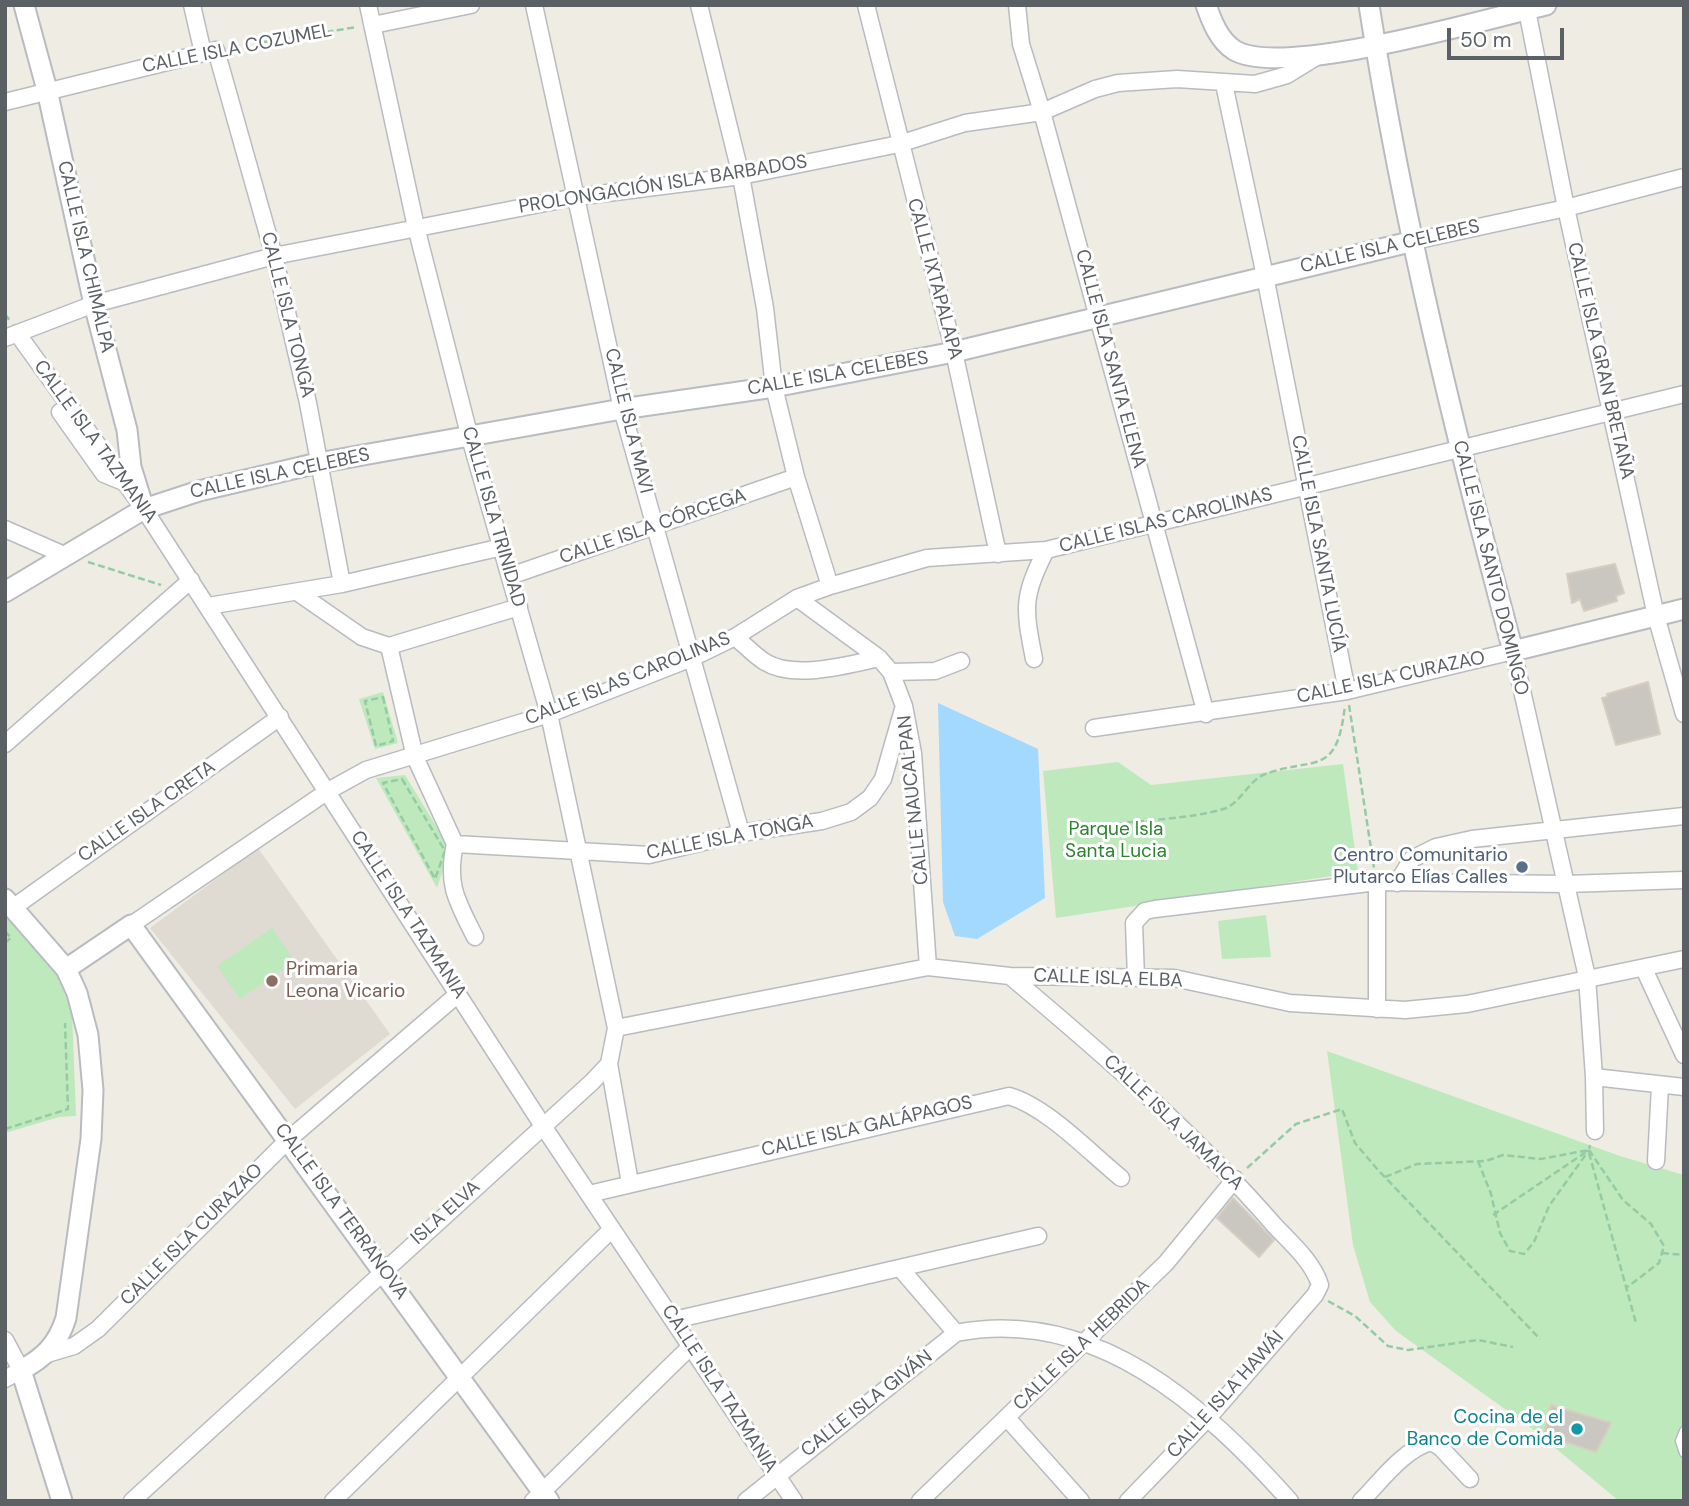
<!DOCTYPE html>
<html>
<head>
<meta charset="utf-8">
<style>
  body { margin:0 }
  #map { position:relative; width:1689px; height:1506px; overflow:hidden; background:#efece3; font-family:"DM Sans",sans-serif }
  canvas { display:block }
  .frame { position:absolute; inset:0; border:7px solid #5b6065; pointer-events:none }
  .scale { position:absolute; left:1447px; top:28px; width:117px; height:32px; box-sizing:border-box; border:4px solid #5b6065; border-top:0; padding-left:9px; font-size:21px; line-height:24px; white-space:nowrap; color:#5b6065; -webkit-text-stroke:5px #fff; paint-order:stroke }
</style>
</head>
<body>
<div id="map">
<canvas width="1689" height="1506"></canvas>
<div class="frame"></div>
<div class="scale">50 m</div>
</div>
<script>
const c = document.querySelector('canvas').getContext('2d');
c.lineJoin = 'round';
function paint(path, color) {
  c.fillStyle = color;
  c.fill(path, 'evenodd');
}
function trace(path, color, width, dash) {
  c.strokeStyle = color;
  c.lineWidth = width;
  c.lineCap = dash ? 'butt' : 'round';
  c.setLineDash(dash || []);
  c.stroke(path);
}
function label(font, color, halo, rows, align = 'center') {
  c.font = font + ' "DM Sans",sans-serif';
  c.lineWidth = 6;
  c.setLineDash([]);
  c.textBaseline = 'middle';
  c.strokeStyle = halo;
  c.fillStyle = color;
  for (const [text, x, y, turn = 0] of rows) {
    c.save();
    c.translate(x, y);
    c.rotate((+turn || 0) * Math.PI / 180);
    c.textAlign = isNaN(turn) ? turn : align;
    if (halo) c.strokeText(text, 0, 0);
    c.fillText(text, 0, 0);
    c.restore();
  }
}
paint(new Path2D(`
  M 258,848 L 390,1034 L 295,1109 L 150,928 Z`), '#dfdbd2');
paint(new Path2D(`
  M 383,692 L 398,743 L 375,749 L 359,699 Z
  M 1118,762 L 1151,785 L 1343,764 L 1358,872 L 1056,918 L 1043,771 Z
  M 405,775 L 450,849 L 437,888 L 376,778 Z
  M 5,914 L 56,969 L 72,1011 L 76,1116 L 59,1117 L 5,1133 Z
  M 1266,915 L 1271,957 L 1222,959 L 1218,921 Z
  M 272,928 L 295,961 L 240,999 L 217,966 Z
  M 1327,1051 L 1620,1156 L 1684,1175 L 1684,1501 L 1619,1501 L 1530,1427 L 1396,1331 L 1370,1302 L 1353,1245 Z`), '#bee9bd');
paint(new Path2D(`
  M 938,703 L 1038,749 L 1045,898 L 977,939 L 955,936 L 943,902 Z`), '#a3d8ff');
const building = new Path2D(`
  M 1615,564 L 1624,593 L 1616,596 L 1617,601 L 1584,611 L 1580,599 L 1572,603 L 1567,574 Z
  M 1648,682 L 1660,734 L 1616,745 L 1602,698 L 1607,697 L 1607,694 Z
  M 1233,1198 L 1274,1240 L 1259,1257 L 1217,1218 Z
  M 1551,1405 L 1611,1423 L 1596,1452 L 1544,1435 Z`);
paint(building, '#cac7c0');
trace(building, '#d5cec1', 2);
const service = new Path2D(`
  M 1684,1431 L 1680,1441 L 1684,1453`);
const minor = new Path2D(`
  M 192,5 L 203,53
  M 534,5 L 622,409 L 741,833
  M 699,5 L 741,176 L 765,308 L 774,387 L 796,477 L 830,586
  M 866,5 L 954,352 L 998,554
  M 1017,5 L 1021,44 L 1042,112 L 1206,714
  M 1526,5 L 1566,208 L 1656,616 L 1684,714
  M 373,25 L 471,5
  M 1224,84 L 1265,276 L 1347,691
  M 5,102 L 216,50 L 274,256 L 308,403 L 342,584
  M 1414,241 L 1566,208 L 1684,177
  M 17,333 L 144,509 L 543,1126 L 794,1501
  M 5,338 L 94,304 L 274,256 L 576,197 L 741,176 L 899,144 L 965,123 L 1042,112 L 1095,89 L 1118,83 L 1177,79 L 1255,84 L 1287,75 L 1318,56
  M 60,412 L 104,474 L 126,483
  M 5,529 L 64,555
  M 510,576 L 796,477
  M 297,592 L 362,637 L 389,646 L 519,607
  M 797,598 L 879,658 L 891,672 L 904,706 L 913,753 L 928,967
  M 208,606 L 342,584 L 502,547
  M 735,637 C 745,645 754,655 765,662 C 794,680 848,665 879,658
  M 389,646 L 415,757 L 455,844
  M 1034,659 C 1024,607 1022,598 1046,550
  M 891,672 L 935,671 L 961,661
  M 1094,728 L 1347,691 L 1513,651 L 1587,977 L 1594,1077 L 1595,1131
  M 5,744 L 191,580
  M 455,844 L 649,855 L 741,833 L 822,821 L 851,812 L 870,798 L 883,779 L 904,706
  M 455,844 C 446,885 457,901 475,937
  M 1377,882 L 1377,1009
  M 1397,883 L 1412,859 L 1436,847 L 1472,839 L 1684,816
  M 14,907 L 280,717
  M 131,925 L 328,791 L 366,770 L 549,714 L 692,658 L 735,637 L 797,598 L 830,586 L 927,558 L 1046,550 L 1684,394
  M 1644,969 L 1684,1055
  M 1010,976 C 1103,1054 1195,1134 1275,1226 C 1291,1243 1313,1262 1320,1285 L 1315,1295 L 1209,1417 L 1128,1501
  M 1136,978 L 1134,923 L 1145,911 L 1155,909 L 1377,882 L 1567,884 L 1684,880
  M 616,1028 L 928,967 L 1010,976 L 1174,978 L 1290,1003 L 1405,1010 L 1467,1004 L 1684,959
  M 609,1064 L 630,1183
  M 1594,1077 L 1684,1087
  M 1656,1161 L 1660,1086
  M 589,1194 L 1009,1096 C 1047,1107 1089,1152 1121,1178
  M 900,1268 L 956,1333 C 1095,1306 1204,1405 1290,1501
  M 674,1320 L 1038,1236
  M 5,1340 L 21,1370 L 5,1379
  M 47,1354 L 74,1346 L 98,1329 L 288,1140 L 458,994
  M 1007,1418 L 1081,1501
  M 132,1501 L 592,1082 L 609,1064 L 616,1028 L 549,714 L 470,438 L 416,227 L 368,5
  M 333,1501 L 612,1229
  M 533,1501 L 691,1346
  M 746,1501 L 956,1333
  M 920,1501 L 1166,1263 L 1235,1179
  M 1361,1501 C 1380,1482 1404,1449 1431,1442 L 1440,1447 L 1470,1479`);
const tertiary = new Path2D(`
  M 24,5 L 47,90 L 94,304 L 127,430 L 131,467 L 144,509
  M 1206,5 C 1212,22 1219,40 1234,50 C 1282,79 1486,19 1546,5
  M 1369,5 C 1403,223 1456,438 1513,651 L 1684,609
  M 5,592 L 144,509 L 199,491 L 318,463 L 622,409 L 774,387 L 954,352 L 1414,241
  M 5,899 L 66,969 L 77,993 L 88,1035 L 93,1090 L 91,1139 L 66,1318 C 58,1344 44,1358 21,1370 L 62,1501
  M 66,969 L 131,925 L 549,1501`);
trace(service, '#b8bbc0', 11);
trace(minor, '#b8bbc0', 19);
trace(tertiary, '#b8bbc0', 23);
trace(new Path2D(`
  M 233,47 L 357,27
  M 5,314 L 10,321
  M 88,562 L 161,585
  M 383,697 L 393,741 L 376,746 L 365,701 Z
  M 1349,705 L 1374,868
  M 402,779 L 445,851 L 435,879 L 383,783 Z
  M 1106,825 C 1141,820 1191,819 1223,809 C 1239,805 1248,782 1263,775 C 1313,755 1337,780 1345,705
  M 5,931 L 11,938
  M 5,943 L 13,936
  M 5,1129 L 68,1109 L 65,1023
  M 1589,1150 L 1623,1200 L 1651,1224 L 1664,1246 L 1659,1263 L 1626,1288
  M 1589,1153 L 1636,1323
  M 1478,1161 L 1491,1194 L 1500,1233 L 1510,1251 L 1524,1254 L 1534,1242 L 1549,1206 L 1589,1150
  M 1247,1168 L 1296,1124 L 1342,1109 L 1355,1143 L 1378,1170 L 1540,1339
  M 1385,1177 L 1417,1164 L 1486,1161 L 1503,1155 L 1541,1159 L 1589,1150 L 1590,1145
  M 1493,1215 L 1586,1152
  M 1662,1253 L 1684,1255
  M 1328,1301 L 1355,1316 L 1388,1346 L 1408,1350 L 1478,1340 L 1513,1347`), '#95cba4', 2.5, [7, 3.5]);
trace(service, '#fff', 8);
trace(minor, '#fff', 16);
trace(tertiary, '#fff', 19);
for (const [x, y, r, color] of [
  [1522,867,7,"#5c6f8a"],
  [272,981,7,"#8d6e63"],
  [1577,1429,7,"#0f9aa8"]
]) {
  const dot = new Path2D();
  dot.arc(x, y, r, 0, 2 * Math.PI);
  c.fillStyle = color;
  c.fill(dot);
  trace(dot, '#fff', 2.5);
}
label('19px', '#5b6065', '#fff', [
  ["CALLE ISLA COZUMEL",237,49,-11],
  ["PROLONGACIÓN ISLA BARBADOS",663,185,-9],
  ["CALLE ISLA CELEBES",1390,247,-13],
  ["CALLE ISLA CHIMALPA",85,257,77],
  ["CALLE IXTAPALAPA",934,279,75],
  ["CALLE ISLA TONGA",287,315,76],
  ["CALLE ISLA SANTA ELENA",1110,359,75],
  ["CALLE ISLA GRAN BRETAÑA",1600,361,77],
  ["CALLE ISLA CELEBES",838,374,-10],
  ["CALLE ISLA MAVI",628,421,76],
  ["CALLE ISLA TAZMANIA",95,442,54],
  ["CALLE ISLA CELEBES",280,474,-12],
  ["CALLE ISLA TRINIDAD",493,517,74],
  ["CALLE ISLAS CAROLINAS",1166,521,-14],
  ["CALLE ISLA CÓRCEGA",653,527,-19],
  ["CALLE ISLA SANTA LUCÍA",1318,544,79],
  ["CALLE ISLA SANTO DOMINGO",1490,568,76],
  ["CALLE ISLA CURAZAO",1391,678,-12],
  ["CALLE ISLAS CAROLINAS",628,679,-22],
  ["CALLE NAUCALPAN",914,800,-96],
  ["CALLE ISLA CRETA",147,812,-35],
  ["CALLE ISLA TONGA",730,838,-11],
  ["CALLE ISLA TAZMANIA",408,915,57],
  ["CALLE ISLA ELBA",1108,979,2],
  ["CALLE ISLA JAMAICA",1173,1123,44],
  ["CALLE ISLA GALÁPAGOS",867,1127,-13],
  ["CALLE ISLA TERRANOVA",341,1212,54],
  ["ISLA ELVA",446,1213,-42],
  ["CALLE ISLA CURAZAO",192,1235,-45],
  ["CALLE ISLA HEBRIDA",1082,1345,-44],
  ["CALLE ISLA TAZMANIA",719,1389,57],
  ["CALLE ISLA HAWÁI",1226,1395,-48],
  ["CALLE ISLA GIVÁN",867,1404,-38]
]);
label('19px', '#2c832f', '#fff', [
  ["Parque Isla",1116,830],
  ["Santa Lucia",1116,852]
]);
label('19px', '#4e5e75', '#fff', [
  ["Centro Comunitario",1508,856],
  ["Plutarco Elías Calles",1508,878]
], 'right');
label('19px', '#785e54', '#fff', [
  ["Primaria",286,970],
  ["Leona Vicario",286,992]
], 'left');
label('19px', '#0d838f', '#fff', [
  ["Cocina de el",1563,1418],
  ["Banco de Comida",1563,1440]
], 'right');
</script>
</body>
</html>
